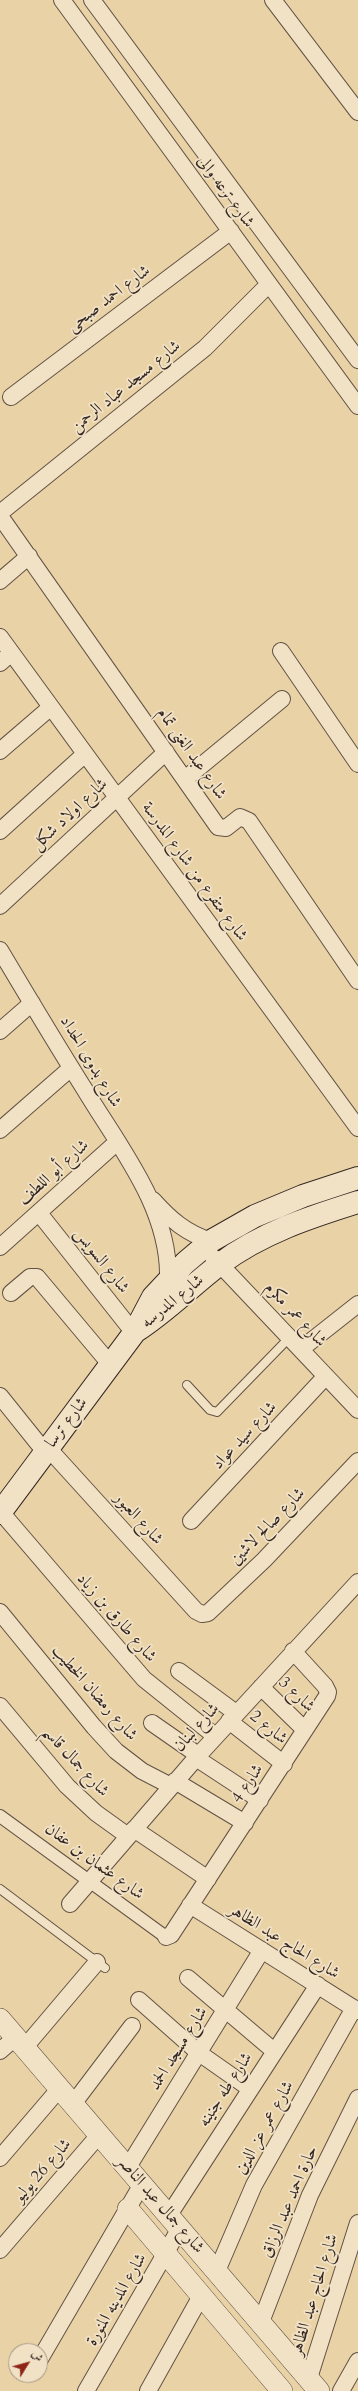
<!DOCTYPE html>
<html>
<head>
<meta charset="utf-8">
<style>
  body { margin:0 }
  #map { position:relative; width:358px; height:2391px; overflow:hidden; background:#ead2a7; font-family:Cardo,Amiri,serif }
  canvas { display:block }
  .north { position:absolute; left:8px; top:2343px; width:40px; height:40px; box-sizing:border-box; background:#f1e2c6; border:1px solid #a69885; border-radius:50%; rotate:53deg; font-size:11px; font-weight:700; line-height:16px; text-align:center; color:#352823 }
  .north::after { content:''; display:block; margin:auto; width:14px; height:18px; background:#8f2418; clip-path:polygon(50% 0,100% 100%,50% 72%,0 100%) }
</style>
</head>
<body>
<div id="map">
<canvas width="358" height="2391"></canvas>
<div class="north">ش</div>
</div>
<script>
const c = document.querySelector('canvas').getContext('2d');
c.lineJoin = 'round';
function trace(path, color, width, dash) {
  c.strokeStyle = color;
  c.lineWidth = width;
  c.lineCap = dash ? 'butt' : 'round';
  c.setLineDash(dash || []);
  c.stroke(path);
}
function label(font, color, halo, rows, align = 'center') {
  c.font = font + ' Cardo,Amiri,serif';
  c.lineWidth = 3.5;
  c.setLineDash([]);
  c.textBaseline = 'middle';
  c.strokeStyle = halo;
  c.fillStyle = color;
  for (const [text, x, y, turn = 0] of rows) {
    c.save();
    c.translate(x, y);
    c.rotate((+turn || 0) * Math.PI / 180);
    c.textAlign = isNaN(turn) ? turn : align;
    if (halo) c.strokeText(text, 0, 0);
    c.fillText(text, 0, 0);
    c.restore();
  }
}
const service = new Path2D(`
  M 187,1385 L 210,1410 L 217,1412 L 290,1337
  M 0,1889 L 105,1968`);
const pedestrian = new Path2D(`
  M 0,1816 L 166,1937`);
const minor = new Path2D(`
  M 62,0 L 358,406
  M 92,0 L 358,360
  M 273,0 L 358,112
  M 11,397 L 231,231
  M 0,513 L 205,348 L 269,284
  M 0,516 L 218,827 L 226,828 L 240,817 L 249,821 L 358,981
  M 0,581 L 29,556
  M 0,637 L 358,1128
  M 281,651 L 358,764
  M 0,663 L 11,653
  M 0,751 L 51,707
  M 185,779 L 282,699
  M 0,831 L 85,754
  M 0,906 L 166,752
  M 0,950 C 28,997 56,1044 85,1090 C 120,1148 170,1209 168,1279
  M 0,1031 L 32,1003
  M 0,1130 L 71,1068
  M 153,1200 C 171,1220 186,1233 211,1241
  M 39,1213 L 134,1333
  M 0,1247 L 116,1143
  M 213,1257 L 358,1410
  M 11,1293 L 30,1277 L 37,1277 L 110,1364
  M 301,1349 L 358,1304
  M 0,1396 L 45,1452
  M 48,1448 L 196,1611 L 202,1614 L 208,1613 L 264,1560 L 358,1461
  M 1,1512 L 144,1679 L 215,1736
  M 191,1521 L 326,1376
  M 0,1612 L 94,1727 L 116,1751 L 142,1771 L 171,1786
  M 179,1671 L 236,1713
  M 261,1687 L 305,1730
  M 0,1706 L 67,1786 L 96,1813 L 128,1836
  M 229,1721 L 284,1764
  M 152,1723 L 198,1755
  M 196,1758 L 260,1800
  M 175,1781 L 245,1823
  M 134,1829 L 208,1879
  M 70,1904 L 196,1758 L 358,1582
  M 190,1905 L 358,2011
  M 166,1937 L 171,1935 L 327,1696 L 328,1692 L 325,1686 L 293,1651
  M 188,1978 L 274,2051
  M 139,2000 L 199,2053 L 249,2088
  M 25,2047 L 97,1962
  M 0,2051 L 16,2037
  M 73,2104 L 132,2026
  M 0,2158 L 60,2088
  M 128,2167 L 262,1950
  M 169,2215 L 318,1985
  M 0,2250 L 99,2135
  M 217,2271 L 254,2185 L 354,2008
  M 261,2322 L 310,2195 L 358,2098
  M 40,2359 L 142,2184
  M 309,2378 L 358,2223
  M 86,2391 L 180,2228
  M 148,2391 L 201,2296
  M 341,2391 L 358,2361`);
const tertiary = new Path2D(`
  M 0,2019 L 319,2391
  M 128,2209 L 282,2391`);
const secondary = new Path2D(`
  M 136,1331 C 166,1312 191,1286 220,1264 C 261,1233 310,1217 358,1202
  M 0,1513 L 134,1333 L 153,1297 L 185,1263 L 211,1241 L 255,1216 L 303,1196 L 358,1178`);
trace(service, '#625244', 10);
trace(pedestrian, '#625244', 14);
trace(minor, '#625244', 18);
trace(tertiary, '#625244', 22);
trace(secondary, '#352823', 24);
trace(service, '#f1e2c6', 8);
trace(pedestrian, '#f1e2c6', 12);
trace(minor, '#f1e2c6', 16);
trace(tertiary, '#f1e2c6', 21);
trace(secondary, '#f1e2c6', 22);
label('17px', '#352823', '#f1e2c6', [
  ["شارع ترعه والى",225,192,54],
  ["شارع احمد صبحى",109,299,-37],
  ["شارع مسجد عباد الرحمن",126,387,-39],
  ["شارع عبد الغنى تمام",191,754,55],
  ["شارع اولاد شكل",70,815,-43],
  ["شارع متفرع من شارع المدرسة",194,872,54],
  ["شارع بدوى الحداد",90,1062,59],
  ["شارع أبو اللطف",54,1173,-42],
  ["شارع السويس",101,1261,52],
  ["شارع المدرسه",173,1302,-39],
  ["شارع عمر مكرم",295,1315,47],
  ["شارع ترسا",67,1423,-53],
  ["شارع سيد عواد",245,1436,-47],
  ["شارع العبور",138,1519,48],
  ["شارع صالح لاشين",268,1527,-46],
  ["شارع طارق بن زياد",116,1618,49],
  ["شارع رمضان الخطيب",94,1693,49],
  ["شارع 3",296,1695,44],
  ["شارع لبنان",197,1728,-48],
  ["شارع 2",268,1728,39],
  ["شارع جمال قاسم",75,1762,47],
  ["شارع 4",248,1784,-56],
  ["شارع عثمان بن عفان",94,1862,36],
  ["شارع الحاج عبد الظاهر",284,1942,32],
  ["شارع مسجد الحمد",179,2049,-58],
  ["شارع طه جنينه",226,2090,-57],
  ["شارع عمر عز الدين",265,2128,-61],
  ["شارع 26 يوليو",43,2171,-49],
  ["حارة احمد عبد الرزاق",290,2202,-67],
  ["شارع جمال عبد الناصر",160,2205,49],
  ["شارع الحاج عبد الظاهر",315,2295,-73],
  ["شارع المدينه المنورة",117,2300,-60]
]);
</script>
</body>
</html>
